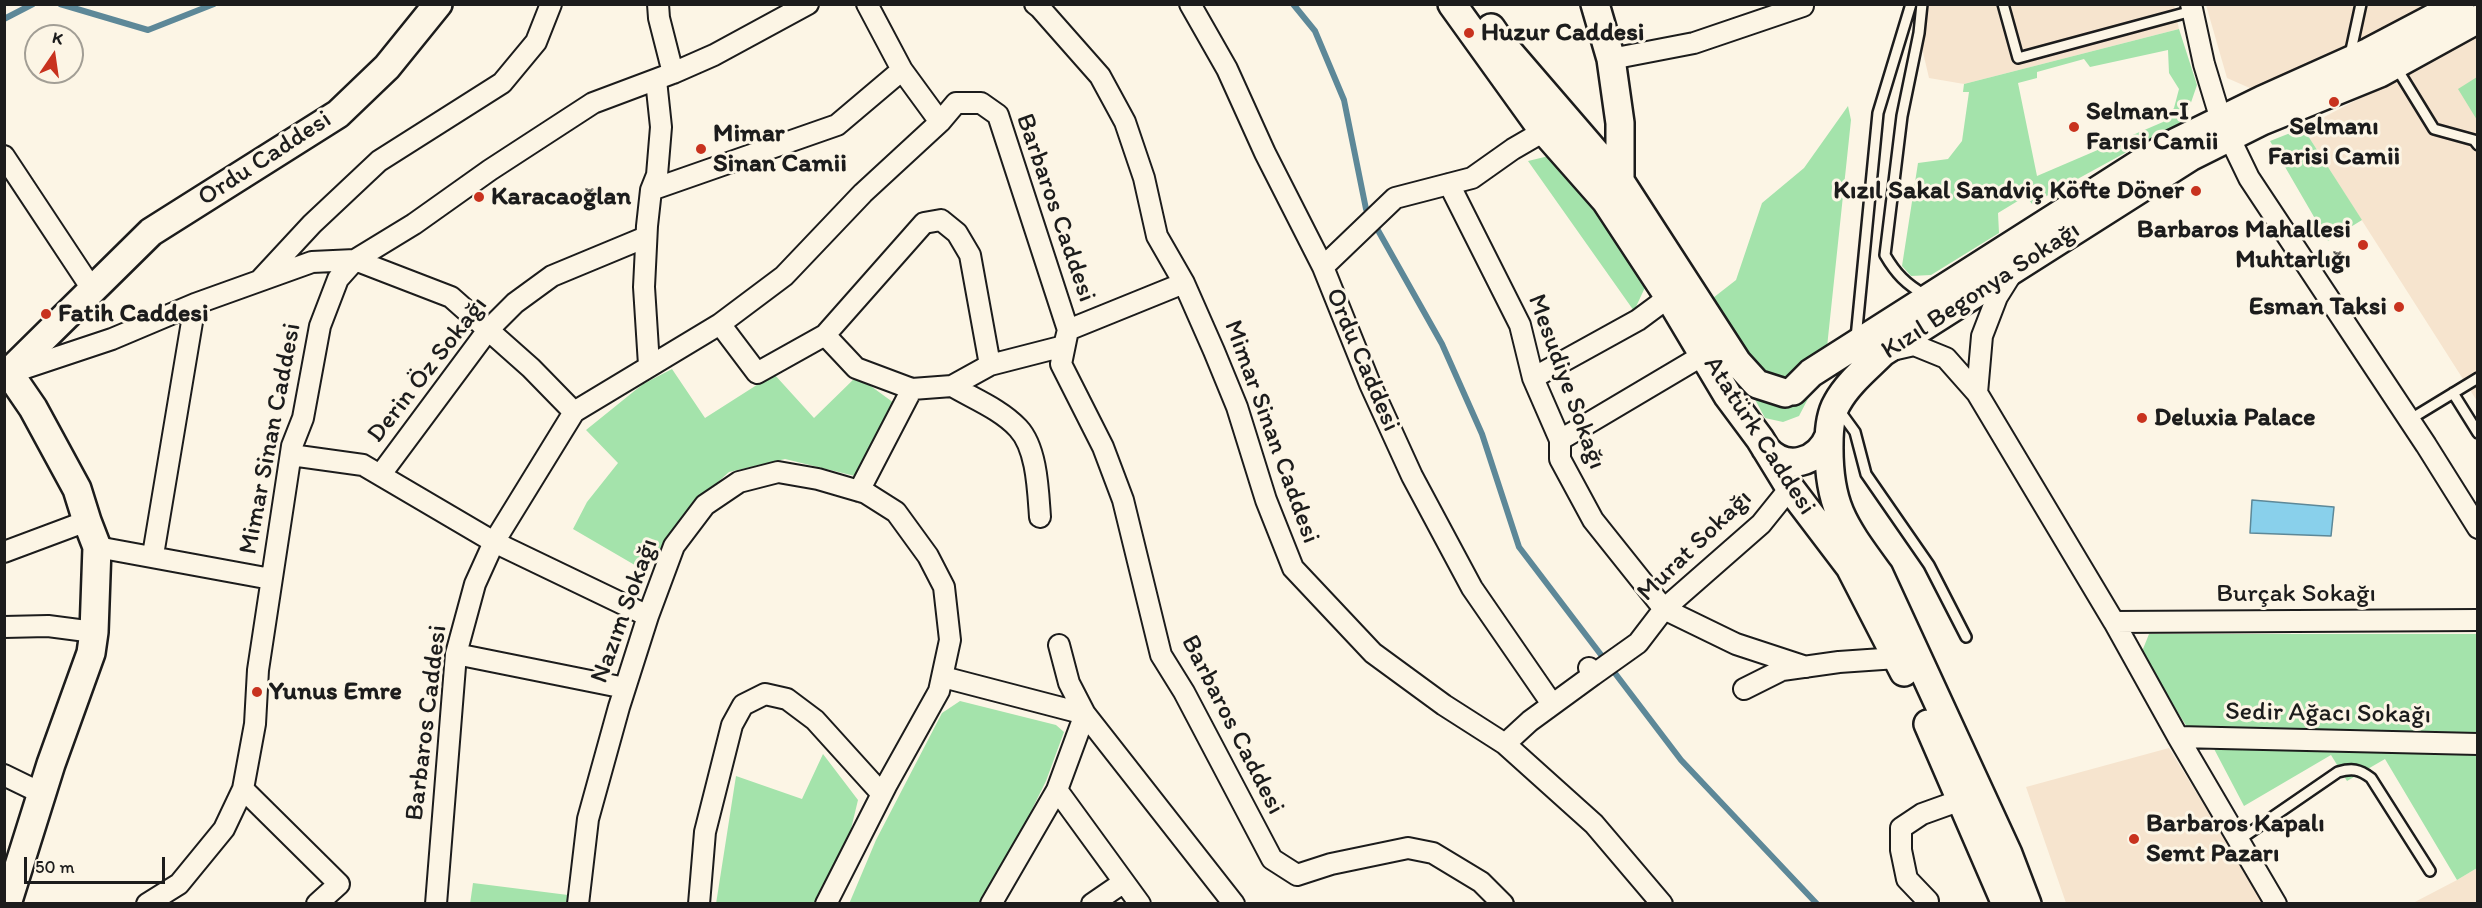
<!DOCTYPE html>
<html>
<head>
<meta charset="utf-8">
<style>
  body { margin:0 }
  #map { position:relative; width:2482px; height:908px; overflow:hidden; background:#fcf5e5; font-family:Itim,sans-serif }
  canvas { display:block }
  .frame { position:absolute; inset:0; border:6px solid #1c1c1c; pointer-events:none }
  .north { position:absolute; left:24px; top:24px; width:60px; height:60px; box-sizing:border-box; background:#fcf5e5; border:2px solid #a29e95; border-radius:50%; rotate:13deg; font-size:16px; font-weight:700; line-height:24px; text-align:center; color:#1c1c1c }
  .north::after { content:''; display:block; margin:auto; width:21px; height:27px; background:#c8321e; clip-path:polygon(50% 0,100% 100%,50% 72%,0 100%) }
  .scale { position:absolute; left:24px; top:857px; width:141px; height:27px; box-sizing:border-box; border:3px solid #1c1c1c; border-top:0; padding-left:8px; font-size:18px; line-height:21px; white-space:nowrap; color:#1c1c1c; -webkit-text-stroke:4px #fcf5e5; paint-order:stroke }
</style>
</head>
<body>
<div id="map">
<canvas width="2482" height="908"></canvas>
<div class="frame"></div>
<div class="north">K</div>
<div class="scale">50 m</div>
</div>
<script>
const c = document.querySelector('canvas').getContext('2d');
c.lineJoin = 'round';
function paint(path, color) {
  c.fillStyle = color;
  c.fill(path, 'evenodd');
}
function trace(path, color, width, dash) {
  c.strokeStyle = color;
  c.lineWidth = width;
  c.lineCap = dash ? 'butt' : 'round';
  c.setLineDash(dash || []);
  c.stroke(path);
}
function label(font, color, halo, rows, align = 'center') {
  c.font = font + ' Itim,sans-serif';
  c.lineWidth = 6;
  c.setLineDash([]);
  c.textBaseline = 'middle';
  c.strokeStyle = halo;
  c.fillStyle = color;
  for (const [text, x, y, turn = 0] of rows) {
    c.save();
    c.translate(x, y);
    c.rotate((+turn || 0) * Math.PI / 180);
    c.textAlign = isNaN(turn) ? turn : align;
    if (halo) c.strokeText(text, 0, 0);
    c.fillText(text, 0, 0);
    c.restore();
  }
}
paint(new Path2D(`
  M 1912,5 L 2174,5 L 2179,29 L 1964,84 L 1929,78 Z
  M 2206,5 L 2439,5 L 2365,45 L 2252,89 L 2227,78 Z
  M 2477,37 L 2477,401 L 2303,128 Z
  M 2169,748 L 2264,903 L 2066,903 L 2026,787 Z
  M 2477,868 L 2477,903 L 2411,904 L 2457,880 Z`), '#f6e4ce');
paint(new Path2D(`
  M 2179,29 L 2197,85 L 2185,120 L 2032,204 L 2026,196 L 1998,213 L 1999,233 L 1931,275 L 1911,276 L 1902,266 L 1918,163 L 1948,159 L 1962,141 L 1969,92 L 1963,92 L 1964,84 ZM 2168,50 L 2169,73 L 2179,89 L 2174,108 L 2163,122 L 2037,176 L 2018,83 L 2037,78 L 2037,72 L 2084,59 L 2090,67 Z
  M 2477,77 L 2477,120 L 2458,89 Z
  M 1848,106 L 1851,120 L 1825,366 L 1799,416 L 1783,422 L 1765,418 L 1704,305 L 1736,280 L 1762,203 L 1804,168 Z
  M 2303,128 L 2362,220 L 2328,241 L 2270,141 Z
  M 1557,154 L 1648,281 L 1634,311 L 1528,161 Z
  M 672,369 L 705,418 L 774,374 L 814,418 L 857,376 L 894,403 L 855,476 L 785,459 L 729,472 L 686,511 L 645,571 L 573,529 L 587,502 L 618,463 L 586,430 L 643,384 Z
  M 2149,634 L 2477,634 L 2477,733 L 2187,727 L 2141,654 Z
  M 960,701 L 1056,725 L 1064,732 L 1046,781 L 992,890 L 983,903 L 849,904 L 876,840 L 942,713 Z
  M 2212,745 L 2477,752 L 2477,868 L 2457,880 L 2385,759 L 2347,781 L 2331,755 L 2244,806 Z
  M 823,754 L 858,800 L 851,829 L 819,903 L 716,904 L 736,776 L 802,799 Z
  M 473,883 L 568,895 L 569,903 L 470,904 Z`), '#a4e3ab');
const water = new Path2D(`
  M 2252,500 L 2334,507 L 2331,536 L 2250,533 Z`);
paint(water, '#89d0eb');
trace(water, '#5d8898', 1.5);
trace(new Path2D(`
  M 60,4 L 148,30 L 214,4
  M 1293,4 L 1315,31 L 1344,100 L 1366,209 L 1442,344 L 1482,434 L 1519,547 L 1681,760 L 1817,904
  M 4,19 L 33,4`), '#5d8898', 6);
const lane = new Path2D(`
  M 1922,4 L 1919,33 L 1902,116 L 1885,255 C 1896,274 1906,284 1925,295
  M 2003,4 L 2018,58 L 2192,11
  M 2350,55 L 2361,4
  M 2396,67 L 2434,129 L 2474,140 L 2478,145
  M 1856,338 L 1878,113 L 1911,4
  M 2453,393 L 2478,433
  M 1839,410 L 1855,432 L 1866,474 L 1929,565 L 1966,637
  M 2409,420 L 2478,378
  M 2239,840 L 2338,772 C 2352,768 2359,769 2371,778 L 2430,871`);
const street = new Path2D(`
  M 658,4 L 659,18 L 673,73
  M 867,4 L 902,70 L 940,122
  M 1035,4 L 1040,8 L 1100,76 L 1125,122 L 1144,178 L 1157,236 L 1184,283 L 1214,351 L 1237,407 L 1266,500 L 1293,568 L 1373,653 L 1444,705 L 1505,744 L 1594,824 L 1662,904
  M 1190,4 L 1227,69 L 1265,153 L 1323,267 L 1370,384 L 1412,476 L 1472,588 L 1552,704
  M 2191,4 L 2204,64 L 2221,120 L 2249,178 L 2426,445 L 2478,528
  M 1611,59 L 1694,43 L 1803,6
  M 4,156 L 92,289
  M 1449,184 L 1520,325 L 1533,378 L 1560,440 L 1560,459 L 1593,520 L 1664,609 L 1736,644 L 1806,667
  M 651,190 L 837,125 L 902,70
  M 1323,267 L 1395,198 L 1472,178 L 1513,149 L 1544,131
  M 261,279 L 312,224 L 379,161 L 502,83 L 536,42 L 551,4
  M 720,324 L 757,373 L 825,335 L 924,223 L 941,220 L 957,233 L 970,255 L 990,365
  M 825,335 L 856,368 L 912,389 L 952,386 L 990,365 L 1064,346 L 1068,330 L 1184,283
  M 1892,350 L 1914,345 L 1946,358 L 1977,393 L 1982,336 L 1997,297 L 2012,273
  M 649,365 L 644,287 L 647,226 L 651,190 L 657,175 L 661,127 L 656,80
  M 10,373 L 112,339 L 195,304 L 312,262 L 355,260 L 451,297 L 531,368 L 574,412
  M 1533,378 L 1638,320 L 1669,297
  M 952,386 C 974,399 1000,409 1018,428 C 1037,448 1038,490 1040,517
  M 1977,393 L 2114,622 L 2178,737 L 2276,904
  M 1560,440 L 1705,354
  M 291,455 L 363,465 L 494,542 L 648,616
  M 381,474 L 488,330 L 515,303 L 552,276 L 646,237
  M 859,491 L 912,389
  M 97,547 L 271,579
  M 4,552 L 87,521
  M 153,555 L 195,304
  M 2114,622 L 2478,620
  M 4,627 L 48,626 L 94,632
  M 1059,645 L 1069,683 L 1085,714 L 1234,904
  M 456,654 L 625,688
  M 1593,675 L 1638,643 L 1664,609 L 1761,524 L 1790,488
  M 943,677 L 1085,714 L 1057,790 L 991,904
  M 1744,689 L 1782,670 L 1839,662 L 1897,658
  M 2178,737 L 2478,744
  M 1505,744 L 1530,721 L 1593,675 L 1589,668
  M 4,775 L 43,794
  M 243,789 L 339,884 L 317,904
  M 1057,790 L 1140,904
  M 1928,901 L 1907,879 L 1901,850 L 1901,828 L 1922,814 L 1961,800
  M 147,904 L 179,884 L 224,829 L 243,789 L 255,724 L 258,670 L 292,446 L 303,418 L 320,326 L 338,279 L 355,260 L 414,224 L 490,170 L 593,103 L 673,73 L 714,55 L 808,4
  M 436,904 L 456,654 L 475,584 L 494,542 L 574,412 L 720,324 L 784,276 L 863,193 L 940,122 L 956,103 L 981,103 L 998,115 L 1068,330 L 1061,364 L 1103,447 L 1123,500 L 1161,655 L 1184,692 L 1272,859 L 1297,875 L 1331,864 L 1408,848 L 1433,853 L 1481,882 L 1503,904
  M 578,904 L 588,819 L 619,707 L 648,616 L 674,546 L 705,505 L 739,482 L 778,472 L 818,479 L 866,493 L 896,512 L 928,556 L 944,587 L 950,640 L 939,691 L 886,786 L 826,904
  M 699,904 L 705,832 L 732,725 L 743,705 L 765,694 L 787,699 L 815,720 L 882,794
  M 1092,904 L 1124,882`);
const secondary = new Path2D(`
  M 1452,4 L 1539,125 L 1606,201 L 1669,297 L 1728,396 L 1760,439 L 1790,488 L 1850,567 L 1904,672
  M 1595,4 L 1611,59 L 1620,123 L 1620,181 L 1615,188
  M 1491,28 L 1502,44 L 1620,181 L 1737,362 L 1757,384 L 1785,393
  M 4,377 L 151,232 L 338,114 L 387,67 L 438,4
  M 1793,391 L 1811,373 L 2166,147 L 2262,100 L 2369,52 L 2460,4
  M 1766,449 C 1786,472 1818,463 1829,436
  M 1928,724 L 2006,904
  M 7,904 L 51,764 L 91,653 L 94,632 L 97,547 L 87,521 L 77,489 L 33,408 L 9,373
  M 2027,904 L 2008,854 L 1879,574 C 1844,526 1828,506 1829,444 C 1829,431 1830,415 1837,403 C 1848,383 1867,368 1883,352 L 2190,157 L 2262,121 L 2380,73 L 2478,19`);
trace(lane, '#1c1c1c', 14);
trace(street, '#1c1c1c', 24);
trace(secondary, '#1c1c1c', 32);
trace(lane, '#fcf5e5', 9);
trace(street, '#fcf5e5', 20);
trace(secondary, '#fcf5e5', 27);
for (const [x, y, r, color] of [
  [1469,33,6,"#c8321e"],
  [2334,102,6,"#c8321e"],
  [2074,127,6,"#c8321e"],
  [701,149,6,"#c8321e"],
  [2196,191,6,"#c8321e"],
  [479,197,6,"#c8321e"],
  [2363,245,6,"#c8321e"],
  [2399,307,6,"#c8321e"],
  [46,314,6,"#c8321e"],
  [2142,418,6,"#c8321e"],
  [257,692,6,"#c8321e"],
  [2134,839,6,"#c8321e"]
]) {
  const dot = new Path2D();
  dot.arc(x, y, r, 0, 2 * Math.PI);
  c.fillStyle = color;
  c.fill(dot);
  trace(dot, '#fcf5e5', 2);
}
label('bold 26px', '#1c1c1c', '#fcf5e5', [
  ["Huzur Caddesi",1481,33],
  ["Selman-I",2086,112],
  ["Farısi Camii",2086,142],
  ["Selmanı",2334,127,"center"],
  ["Farisi Camii",2334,157,"center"],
  ["Mimar",713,134],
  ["Sinan Camii",713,164],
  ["Kızıl Sakal Sandviç Köfte Döner",2184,191,"right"],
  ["Karacaoğlan",491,197],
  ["Barbaros Mahallesi",2351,230,"right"],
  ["Muhtarlığı",2351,260,"right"],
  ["Esman Taksi",2387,307,"right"],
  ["Fatih Caddesi",58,314],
  ["Deluxia Palace",2154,418],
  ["Yunus Emre",269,692],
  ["Barbaros Kapalı",2146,824],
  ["Semt Pazarı",2146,854]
], 'left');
label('26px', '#1c1c1c', '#fcf5e5', [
  ["Ordu Caddesi",265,159,-33],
  ["Barbaros Caddesi",1055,208,71],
  ["Kızıl Begonya Sokağı",1981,291,-33],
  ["Ordu Caddesi",1362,360,67],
  ["Derin Öz Sokağı",428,370,-52],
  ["Mesudiye Sokağı",1566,382,70],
  ["Mimar Sinan Caddesi",1271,432,70],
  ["Atatürk Caddesi",1759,436,57],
  ["Mimar Sinan Caddesi",271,439,-79],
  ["Murat Sokağı",1695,546,-44],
  ["Burçak Sokağı",2296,594],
  ["Nazım Sokağı",625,611,-70],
  ["Sedir Ağacı Sokağı",2328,714,1],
  ["Barbaros Caddesi",427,723,-83],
  ["Barbaros Caddesi",1232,725,63]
]);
</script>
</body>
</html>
